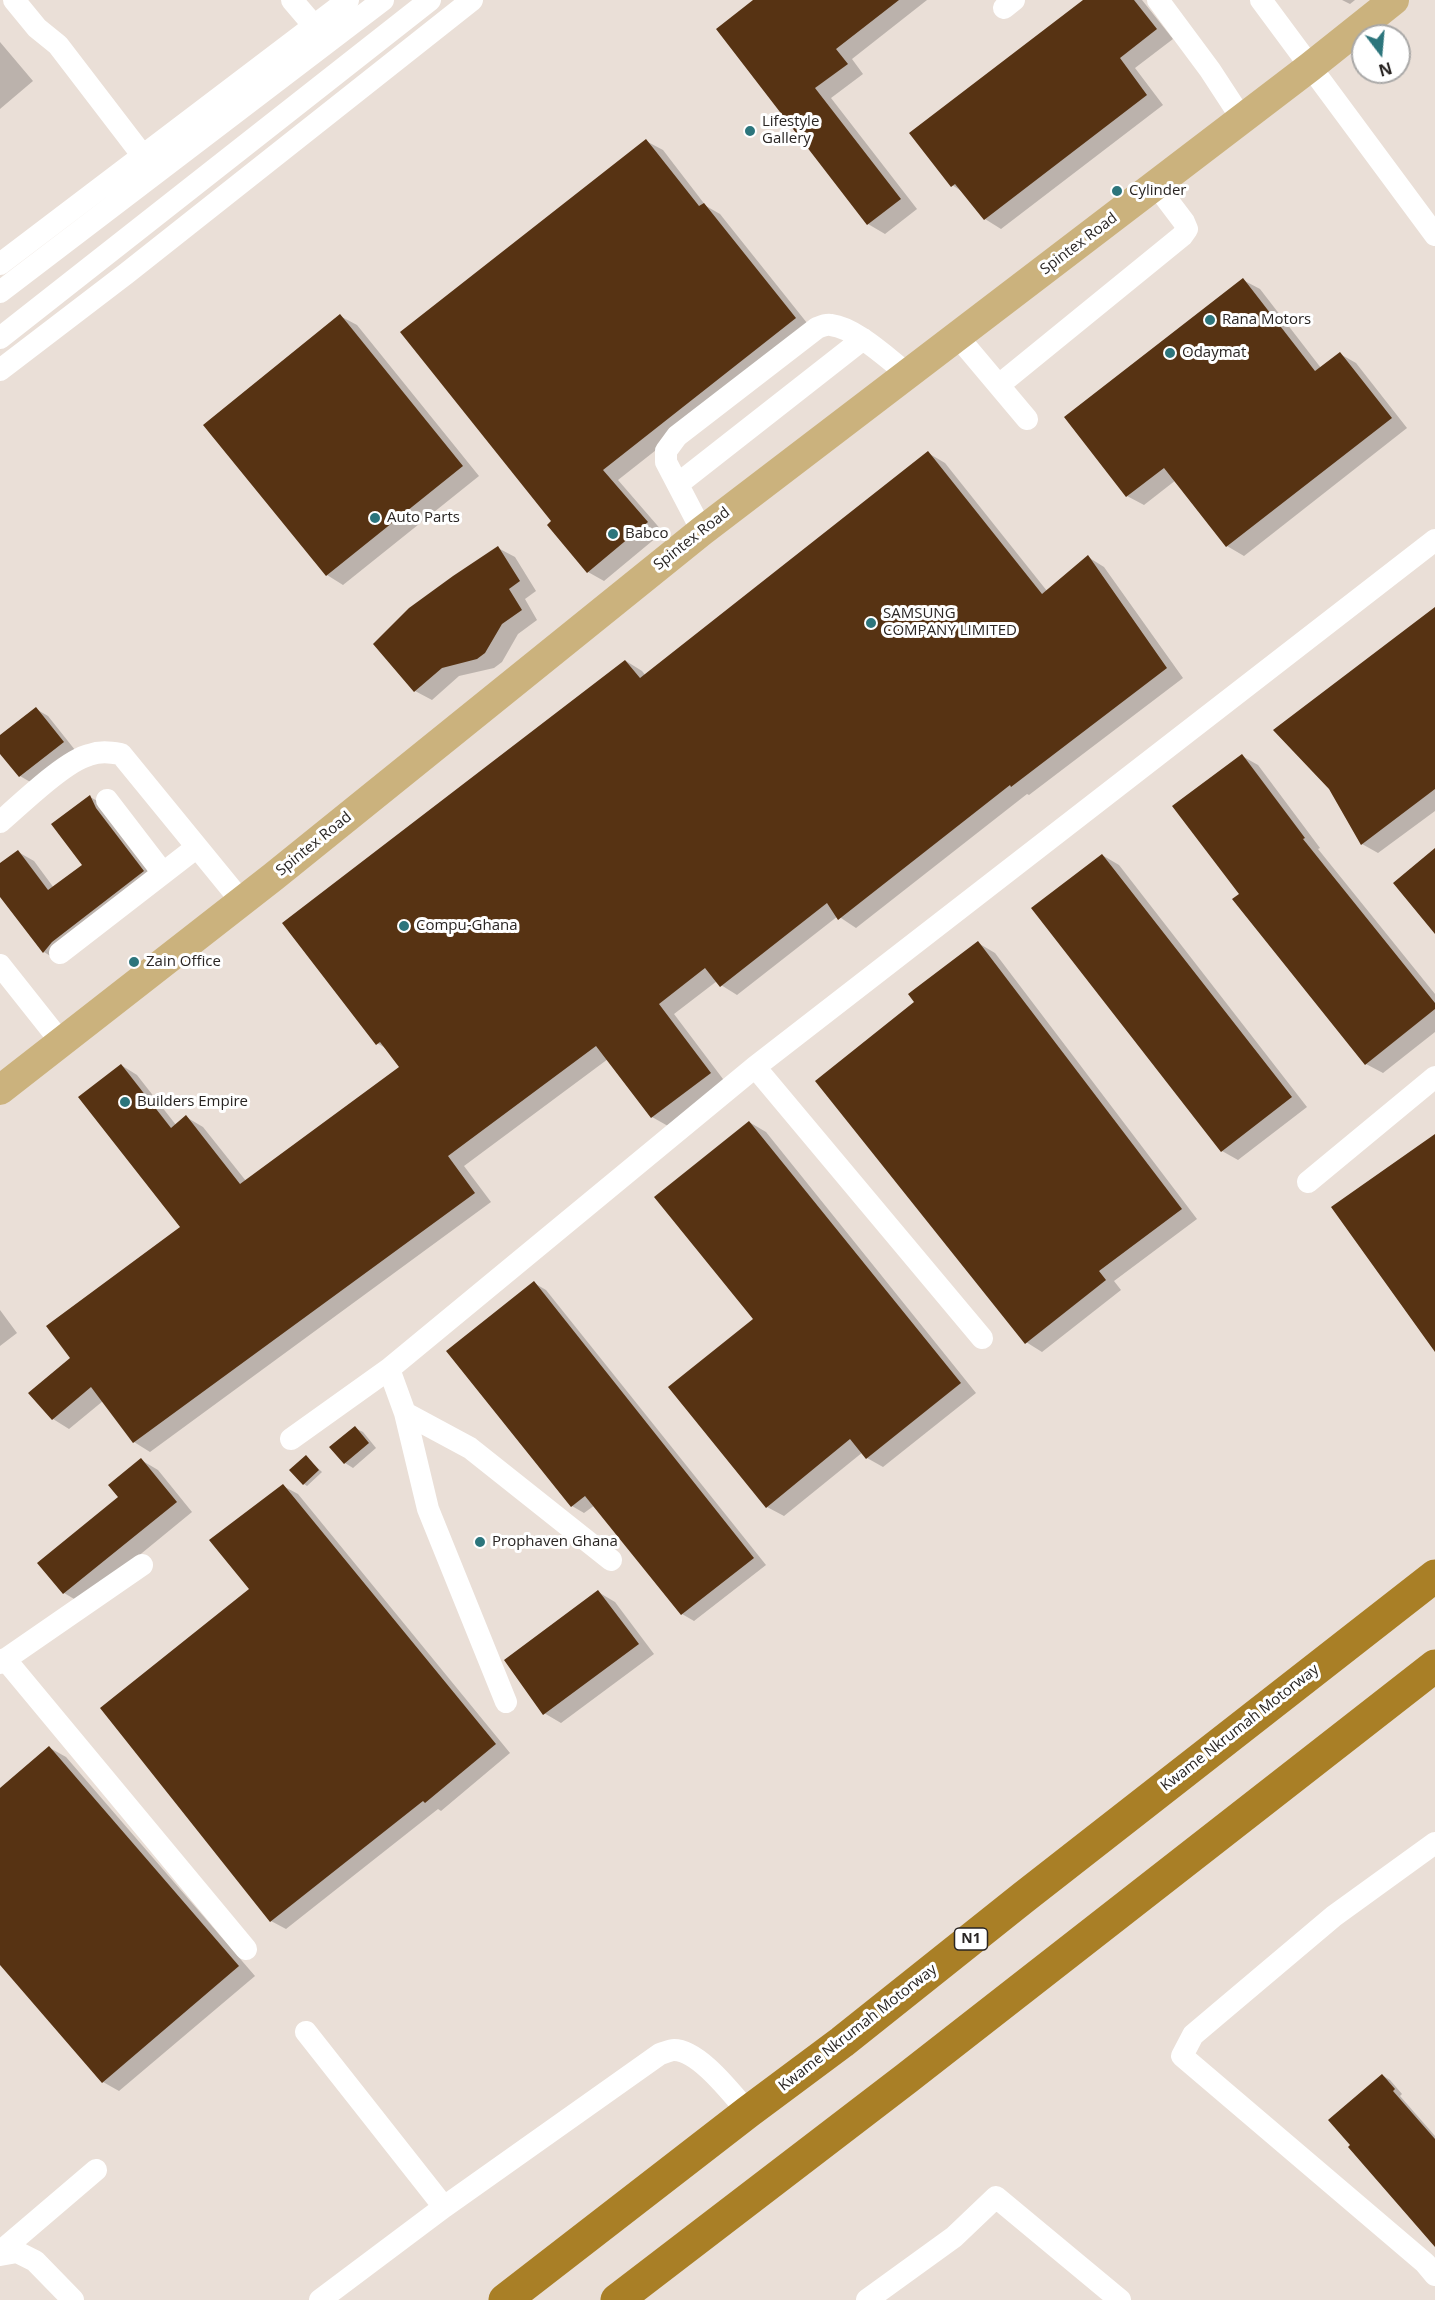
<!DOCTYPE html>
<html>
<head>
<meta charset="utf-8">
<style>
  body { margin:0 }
  #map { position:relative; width:1435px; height:2300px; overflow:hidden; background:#eadfd7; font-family:"Open Sans",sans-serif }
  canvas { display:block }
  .north { position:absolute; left:1351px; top:24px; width:60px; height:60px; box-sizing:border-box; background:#fff; border:2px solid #a9a8a7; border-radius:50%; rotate:164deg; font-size:16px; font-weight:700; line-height:24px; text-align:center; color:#292523 }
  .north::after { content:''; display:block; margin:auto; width:21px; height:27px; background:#2c757c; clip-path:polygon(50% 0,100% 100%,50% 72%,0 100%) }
</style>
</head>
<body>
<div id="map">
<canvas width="1435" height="2300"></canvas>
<div class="north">N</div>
</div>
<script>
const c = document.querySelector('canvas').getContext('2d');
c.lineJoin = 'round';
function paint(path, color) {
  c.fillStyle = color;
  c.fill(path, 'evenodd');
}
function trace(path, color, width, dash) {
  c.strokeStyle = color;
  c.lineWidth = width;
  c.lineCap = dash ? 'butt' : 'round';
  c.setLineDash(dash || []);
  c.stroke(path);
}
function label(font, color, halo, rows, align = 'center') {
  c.font = font + ' "Open Sans",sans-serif';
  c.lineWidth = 6;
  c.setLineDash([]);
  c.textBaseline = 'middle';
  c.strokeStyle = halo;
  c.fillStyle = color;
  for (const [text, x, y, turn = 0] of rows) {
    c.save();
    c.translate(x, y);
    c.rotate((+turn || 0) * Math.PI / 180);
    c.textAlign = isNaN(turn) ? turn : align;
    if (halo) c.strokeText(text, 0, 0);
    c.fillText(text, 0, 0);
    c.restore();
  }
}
paint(new Path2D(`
  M 756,0 L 927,0 L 852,59 L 863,74 L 831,98 L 917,209 L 885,234 L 868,224 Z
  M 1086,0 L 1142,0 L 1173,39 L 1135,68 L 1163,105 L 1001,229 L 985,219 L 963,192 L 952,185 Z
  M 1342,0 L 1355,0 L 1350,4 Z
  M 0,42 L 33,81 L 0,109 Z
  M 646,141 L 663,150 L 706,206 L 720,214 L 811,328 L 618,480 L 663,532 L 604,581 L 588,572 L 553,521 Z
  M 1243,280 L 1260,289 L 1321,368 L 1340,354 L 1356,363 L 1407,428 L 1244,556 L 1227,546 L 1176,480 L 1144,505 L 1127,496 Z
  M 340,316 L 357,325 L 479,476 L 343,585 L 327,575 Z
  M 928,453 L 945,463 L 1047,591 L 1088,557 L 1104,567 L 1183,678 L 1029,795 L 1027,794 L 856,928 L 838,916 L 737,995 L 721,985 L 717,981 L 674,1014 L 726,1083 L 668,1126 L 652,1117 L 608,1059 L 464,1166 L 491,1202 L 150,1452 L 134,1442 L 103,1401 L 69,1429 L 53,1419 L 31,1393 L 72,1358 L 183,1228 L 121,1065 L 137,1075 L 176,1125 L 186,1117 L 203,1127 L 246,1181 L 401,1068 L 387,1049 L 377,1043 L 626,661 L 642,671 L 646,676 Z
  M 498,548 L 515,557 L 536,591 L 525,599 L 537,620 L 518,634 L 502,662 L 494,668 L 459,676 L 432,700 L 415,691 Z
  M 1435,609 L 1435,811 L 1378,853 L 1362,844 Z
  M 36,709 L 48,716 L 75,750 L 32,783 L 20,776 L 0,752 L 0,737 Z
  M 1242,756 L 1258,765 L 1320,848 L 1318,849 L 1435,994 L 1435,1032 L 1383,1073 L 1366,1064 L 1241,894 Z
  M 90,797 L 107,806 L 160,881 L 60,962 L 44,952 L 0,895 L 0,865 L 18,852 L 34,861 L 54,888 L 84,865 Z
  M 1102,855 L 1119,865 L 1307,1107 L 1238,1160 L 1222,1151 Z
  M 978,943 L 995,953 L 1197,1219 L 1114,1281 L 1121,1290 L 1042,1352 L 1026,1342 L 916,1003 Z
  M 749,1122 L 766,1132 L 976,1393 L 883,1467 L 867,1458 L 863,1452 L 784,1516 L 767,1507 L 755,1319 Z
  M 534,1283 L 546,1290 L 766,1565 L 694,1621 L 682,1614 L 595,1505 L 584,1513 L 572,1506 Z
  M 0,1310 L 17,1333 L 0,1346 Z
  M 355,1428 L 363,1432 L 376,1448 L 353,1468 L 345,1463 Z
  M 306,1457 L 322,1472 L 307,1486 L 304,1484 Z
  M 141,1460 L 158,1470 L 192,1512 L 81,1603 L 64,1593 L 39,1563 L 120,1497 Z
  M 283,1486 L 298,1494 L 510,1753 L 441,1811 L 438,1809 L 286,1929 L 271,1921 L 251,1590 Z
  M 598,1592 L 615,1602 L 654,1654 L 561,1723 L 544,1713 Z
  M 50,1748 L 66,1757 L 255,1976 L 119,2091 L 103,2082 L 0,1962 L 0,1790 Z
  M 1382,2075 L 1390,2080 L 1402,2094 L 1400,2096 L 1435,2136 L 1435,2240 Z`), '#0003');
paint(new Path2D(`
  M 753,0 L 899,0 L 836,49 L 848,64 L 815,88 L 901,199 L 867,225 L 716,29 Z
  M 1083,0 L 1134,0 L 1157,29 L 1120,58 L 1147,95 L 984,220 L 955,184 L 951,187 L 909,133 Z
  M 646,139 L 699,206 L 704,203 L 796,318 L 603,470 L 648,522 L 587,573 L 547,525 L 551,521 L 400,332 Z
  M 1243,278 L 1315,371 L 1340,352 L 1392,418 L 1226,547 L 1164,468 L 1126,497 L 1064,417 Z
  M 340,314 L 463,466 L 326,576 L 203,425 Z
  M 928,451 L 1042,594 L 1088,555 L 1167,668 L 1011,787 L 1010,785 L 838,920 L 827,903 L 720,987 L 705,968 L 659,1004 L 711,1073 L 651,1118 L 596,1046 L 448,1156 L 475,1193 L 133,1443 L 91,1387 L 52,1420 L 28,1393 L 70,1358 L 46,1326 L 180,1227 L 78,1097 L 121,1064 L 171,1128 L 186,1115 L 240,1184 L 399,1067 L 380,1042 L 376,1045 L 282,923 L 625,660 L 640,678 Z
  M 498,546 L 520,581 L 509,589 L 522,610 L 502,624 L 485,653 L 477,659 L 442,668 L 414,692 L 373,644 L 409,608 L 453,576 Z
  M 1435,607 L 1435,789 L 1361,845 L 1329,789 L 1273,730 Z
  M 36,707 L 64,742 L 19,777 L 0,754 L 0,735 Z
  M 1242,754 L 1305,838 L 1303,839 L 1435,1003 L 1435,1009 L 1365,1065 L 1232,899 L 1239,894 L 1172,806 Z
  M 90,795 L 96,808 L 144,871 L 52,942 L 43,953 L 0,897 L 0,863 L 18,850 L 48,890 L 82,865 L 51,824 Z
  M 1435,848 L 1435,934 L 1393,883 Z
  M 1102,854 L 1292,1097 L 1221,1152 L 1031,908 Z
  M 978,941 L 1182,1209 L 1099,1271 L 1106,1280 L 1025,1344 L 815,1081 L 914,1002 L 908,994 Z
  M 749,1121 L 961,1383 L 866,1459 L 850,1439 L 766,1508 L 668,1387 L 753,1319 L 654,1197 Z
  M 1435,1134 L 1435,1352 L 1331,1207 Z
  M 534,1281 L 754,1558 L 681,1615 L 585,1496 L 571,1507 L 446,1351 Z
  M 355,1426 L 369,1443 L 344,1464 L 329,1447 Z
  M 306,1455 L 319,1470 L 303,1485 L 289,1470 Z
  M 141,1458 L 177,1502 L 63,1594 L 37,1563 L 118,1497 L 108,1485 Z
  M 283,1484 L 496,1744 L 425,1803 L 423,1801 L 270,1922 L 100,1708 L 249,1589 L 209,1540 Z
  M 598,1590 L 639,1644 L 543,1715 L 504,1660 Z
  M 49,1746 L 239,1966 L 102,2083 L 0,1965 L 0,1788 Z
  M 1382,2074 L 1395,2089 L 1393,2091 L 1435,2139 L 1435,2247 L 1348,2147 L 1350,2145 L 1328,2120 Z`), '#573313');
trace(new Path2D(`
  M 14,0 L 37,28 L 58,45 L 143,156
  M 292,0 L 315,27
  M 1158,0 L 1210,70 L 1242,119
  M 1261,0 L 1435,235
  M 1004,8 L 1014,0
  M 0,264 L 348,0
  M 0,292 L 383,0
  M 958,337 L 1027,419
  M 0,338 L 430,0
  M 0,370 L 127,273 L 472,0
  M 999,385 L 1182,236 L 1187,229 L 1184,222 L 1156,185
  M 678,484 L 863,339
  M 702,531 L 666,462 L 666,451 L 677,436 L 817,328 C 822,326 826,324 831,325 C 856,328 888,359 908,374
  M 107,800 L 163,873
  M 0,822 C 20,805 65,761 89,755 C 100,751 109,752 121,754 L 242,902
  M 60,953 L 197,847
  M 0,965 L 61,1042
  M 755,1067 L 982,1338
  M 1308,1182 L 1435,1077
  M 389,1369 L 405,1413 L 428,1509 L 506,1702
  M 405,1413 L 470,1448 L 611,1560
  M 291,1439 L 389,1369 L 755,1067 L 1435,540
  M 5,1659 L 246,1949
  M 0,1663 L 142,1565
  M 1435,1843 L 1334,1916 L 1219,2013 L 1193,2035 L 1182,2056 L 1425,2263 L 1435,2275
  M 306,2032 L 444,2207
  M 0,2252 L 96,2170
  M 0,2255 L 17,2252 L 35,2261 L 73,2300
  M 320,2300 L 444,2207 L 660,2054 C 664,2053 670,2050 674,2050 C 699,2050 732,2094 748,2112
  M 867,2300 L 954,2237 L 996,2197 L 1120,2300`), '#fff', 22);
trace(new Path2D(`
  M 0,1090 L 273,877 L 702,531 L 1310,67 L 1394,0`), '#cbb27d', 30);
trace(new Path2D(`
  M 505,2300 L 748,2112 L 842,2042 L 1024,1897 L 1435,1576
  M 617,2300 L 907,2078 L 1435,1666`), '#a97f26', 33);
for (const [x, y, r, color] of [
  [750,131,6,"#2c757c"],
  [1117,191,6,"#2c757c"],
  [1210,320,6,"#2c757c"],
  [1170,353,6,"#2c757c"],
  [375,518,6,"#2c757c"],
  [613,534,6,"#2c757c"],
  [871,623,6,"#2c757c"],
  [404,926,6,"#2c757c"],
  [134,962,6,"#2c757c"],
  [125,1102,6,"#2c757c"],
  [480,1542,6,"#2c757c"]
]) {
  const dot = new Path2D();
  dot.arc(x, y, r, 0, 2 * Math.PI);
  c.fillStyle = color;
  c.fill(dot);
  trace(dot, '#fff', 2);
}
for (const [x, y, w] of [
  [971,1939,33]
]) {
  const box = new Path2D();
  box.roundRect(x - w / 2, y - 11, w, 22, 4.5);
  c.fillStyle = '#fff';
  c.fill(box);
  trace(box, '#292523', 1.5);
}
label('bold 14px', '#292523', null, [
  ["N1",971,1939]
]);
label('15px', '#292523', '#fff', [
  ["Lifestyle",762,122],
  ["Gallery",762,139],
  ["Cylinder",1129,191],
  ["Rana Motors",1222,320],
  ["Odaymat",1182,353],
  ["Auto Parts",387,518],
  ["Babco",625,534],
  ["SAMSUNG",883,614],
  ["COMPANY LIMITED",883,631],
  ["Compu-Ghana",416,926],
  ["Zain Office",146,962],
  ["Builders Empire",137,1102],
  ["Prophaven Ghana",492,1542]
], 'left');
label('15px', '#292523', '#fff', [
  ["Spintex Road",1079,244,-37],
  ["Spintex Road",692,539,-38],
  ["Spintex Road",314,844,-39],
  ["Kwame Nkrumah Motorway",1240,1728,-38],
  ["Kwame Nkrumah Motorway",858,2028,-38]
]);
</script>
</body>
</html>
